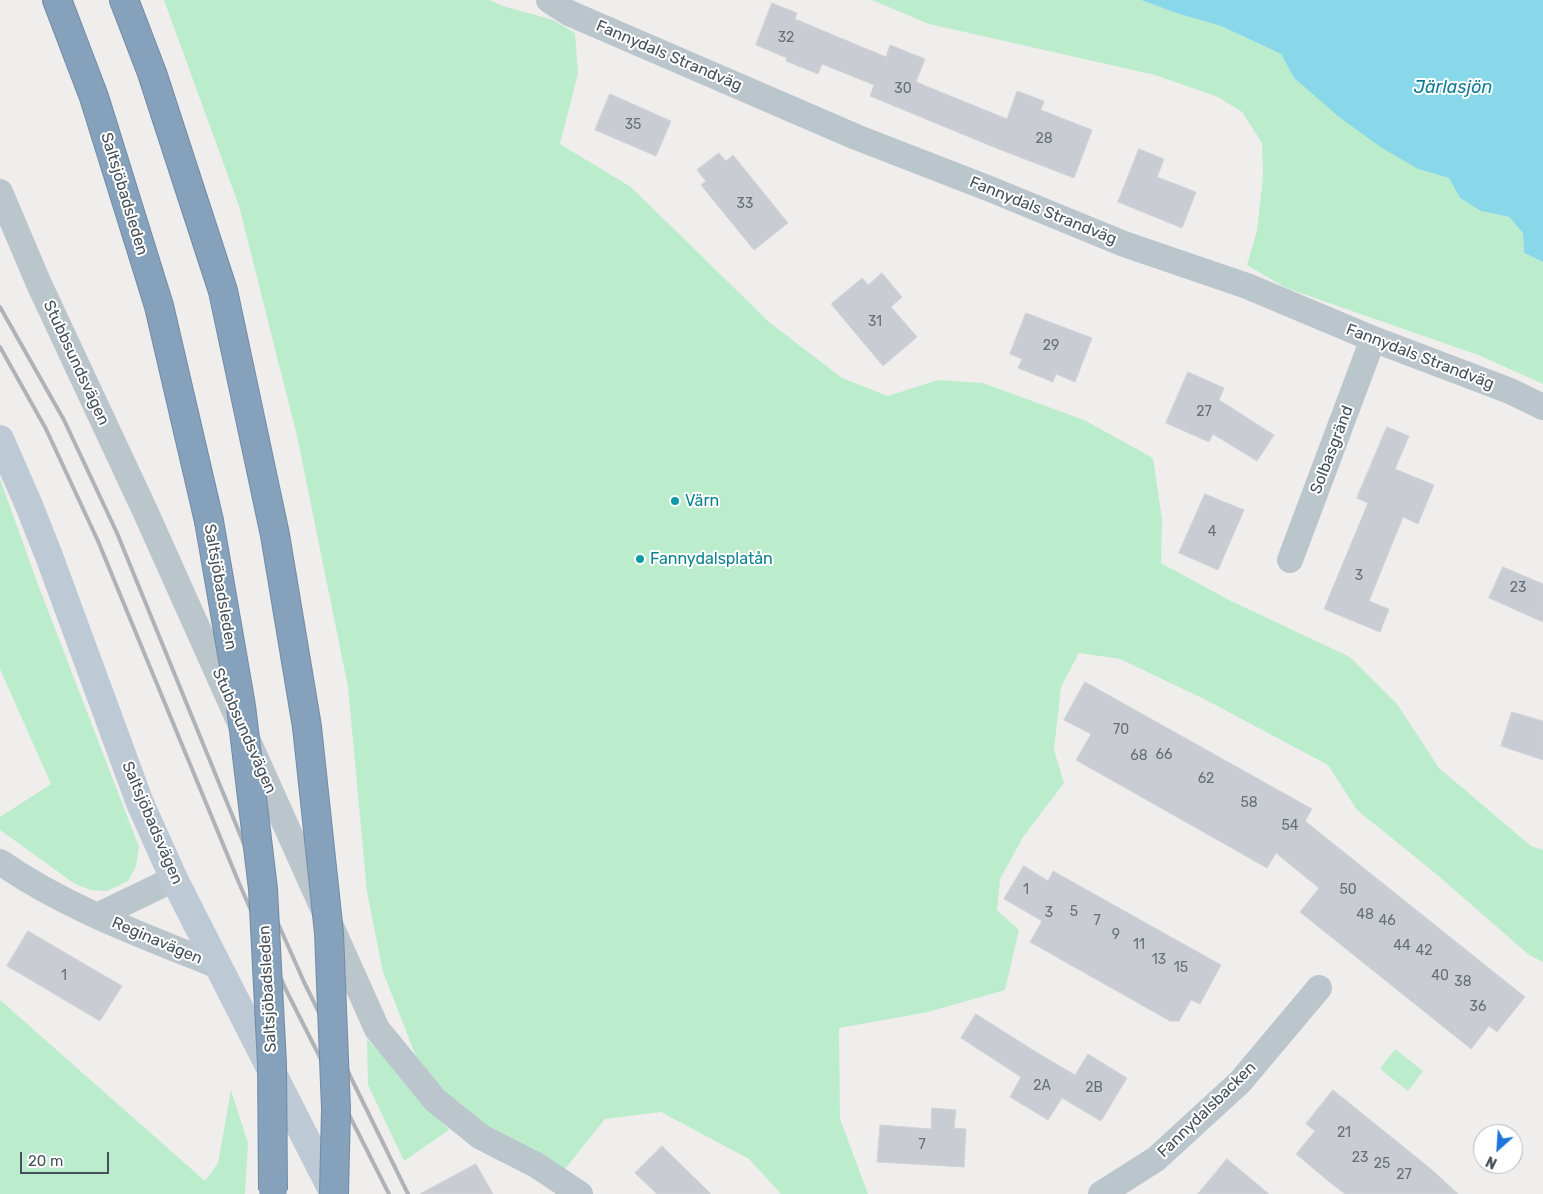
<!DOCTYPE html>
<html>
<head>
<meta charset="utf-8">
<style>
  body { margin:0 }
  #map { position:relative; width:1543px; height:1194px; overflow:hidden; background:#f0eded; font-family:Rubik,sans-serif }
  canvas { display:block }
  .north { position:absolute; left:1473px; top:1124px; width:50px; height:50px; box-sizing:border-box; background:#fff; border:1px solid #b5b9bd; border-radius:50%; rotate:206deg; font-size:14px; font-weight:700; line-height:20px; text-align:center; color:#45515a }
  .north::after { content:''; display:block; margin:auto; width:18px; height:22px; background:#1c75da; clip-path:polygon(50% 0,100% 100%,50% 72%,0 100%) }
  .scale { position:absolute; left:20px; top:1152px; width:89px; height:22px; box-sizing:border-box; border:2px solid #45515a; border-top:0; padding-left:6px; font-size:15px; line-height:18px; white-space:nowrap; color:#45515a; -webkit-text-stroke:4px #fff; paint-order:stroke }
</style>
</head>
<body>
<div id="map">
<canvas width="1543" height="1194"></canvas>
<div class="north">N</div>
<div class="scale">20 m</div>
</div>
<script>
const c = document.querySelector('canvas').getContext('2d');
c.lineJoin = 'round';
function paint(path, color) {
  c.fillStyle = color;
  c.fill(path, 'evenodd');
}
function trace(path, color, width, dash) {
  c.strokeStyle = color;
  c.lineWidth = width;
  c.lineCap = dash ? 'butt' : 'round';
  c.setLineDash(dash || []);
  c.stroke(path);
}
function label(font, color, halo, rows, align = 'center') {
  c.font = font + ' Rubik,sans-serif';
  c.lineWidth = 4;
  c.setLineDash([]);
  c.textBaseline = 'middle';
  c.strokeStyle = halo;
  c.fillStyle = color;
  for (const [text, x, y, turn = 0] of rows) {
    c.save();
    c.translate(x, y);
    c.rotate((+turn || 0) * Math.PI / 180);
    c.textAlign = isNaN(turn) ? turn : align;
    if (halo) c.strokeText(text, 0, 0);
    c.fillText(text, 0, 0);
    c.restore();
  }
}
paint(new Path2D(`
  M 164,0 L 490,0 L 503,6 L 553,20 L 575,33 L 578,73 L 560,144 L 631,187 L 769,322 L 842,378 L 888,396 L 938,380 L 983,383 L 1084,420 L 1153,458 L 1162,519 L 1161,563 L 1231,601 L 1350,657 L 1397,704 L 1439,768 L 1531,846 L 1543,850 L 1543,962 L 1529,955 L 1435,873 L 1357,810 L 1328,765 L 1206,700 L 1120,659 L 1079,653 L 1061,687 L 1054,750 L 1064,783 L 1023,837 L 1000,879 L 997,910 L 1019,930 L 1005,990 L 928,1012 L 839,1028 L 840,1119 L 868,1194 L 781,1194 L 749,1159 L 661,1112 L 605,1119 L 561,1174 L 476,1127 L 419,1064 L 383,972 L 367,892 L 348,687 L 297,436 L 239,206 Z
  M 872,0 L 1141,0 L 1176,13 L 1221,26 L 1281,54 L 1294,78 L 1339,117 L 1418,169 L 1449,178 L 1460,198 L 1481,211 L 1509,217 L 1523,233 L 1524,253 L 1543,262 L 1543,384 L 1481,356 L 1286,288 L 1247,265 L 1257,231 L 1263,176 L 1262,143 L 1242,112 L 1218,97 L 1155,75 L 929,24 Z
  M 0,479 L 37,582 L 139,847 L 136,866 L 128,881 L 107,891 L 91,890 L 75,884 L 0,830 L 0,817 L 51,784 L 0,669 Z
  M 0,1000 L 205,1181 L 218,1163 L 231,1090 L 248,1143 L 245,1194 L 0,1194 Z
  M 367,1039 L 449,1130 L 404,1161 L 368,1085 Z
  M 1395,1049 L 1423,1071 L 1408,1091 L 1380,1069 Z`), '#bbedcd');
paint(new Path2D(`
  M 1141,0 L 1543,0 L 1543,262 L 1524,253 L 1523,233 L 1509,217 L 1481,211 L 1460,198 L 1449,178 L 1418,169 L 1382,148 L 1339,117 L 1294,78 L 1281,54 L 1221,26 L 1176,13 Z`), '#88d8ea');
const building = new Path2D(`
  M 772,3 L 797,13 L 795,19 L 886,57 L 890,45 L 925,59 L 916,82 L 1007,119 L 1017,91 L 1044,101 L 1041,110 L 1092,130 L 1074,178 L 996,148 L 870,96 L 874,85 L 822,64 L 818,74 L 786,61 L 787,58 L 756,45 Z
  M 610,94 L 671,121 L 656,156 L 595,130 Z
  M 1139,149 L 1164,159 L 1157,177 L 1196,192 L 1182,228 L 1118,202 Z
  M 719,153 L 726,161 L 733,155 L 788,223 L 754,250 L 701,185 L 706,181 L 697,170 Z
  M 882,273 L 902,297 L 891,307 L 917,337 L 883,366 L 831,304 L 862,278 L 868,285 Z
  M 1026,313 L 1092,338 L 1075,382 L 1056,374 L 1053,382 L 1018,368 L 1022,359 L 1010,354 Z
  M 1188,372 L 1224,388 L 1219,400 L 1274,435 L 1257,461 L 1213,434 L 1209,442 L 1166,423 Z
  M 1387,427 L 1409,436 L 1395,469 L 1434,485 L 1418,524 L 1403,517 L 1369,601 L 1389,609 L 1380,632 L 1324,609 L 1368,503 L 1357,498 Z
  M 1205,494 L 1244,510 L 1218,570 L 1179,553 Z
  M 1503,567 L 1543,584 L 1543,622 L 1489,598 Z
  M 1085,682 L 1312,809 L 1305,821 L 1525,997 L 1497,1032 L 1489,1026 L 1471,1049 L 1300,912 L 1319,888 L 1276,853 L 1267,868 L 1076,760 L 1091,734 L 1064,720 Z
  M 1512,712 L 1543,721 L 1543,760 L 1501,746 Z
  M 1024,866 L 1048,881 L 1053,871 L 1221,965 L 1200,1004 L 1191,1000 L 1179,1021 L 1170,1021 L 1030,942 L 1042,921 L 1004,899 Z
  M 28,931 L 122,986 L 100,1021 L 7,966 Z
  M 976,1014 L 1036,1052 L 1075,1075 L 1088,1054 L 1127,1078 L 1101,1121 L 1062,1098 L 1048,1120 L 1010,1097 L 1021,1077 L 961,1038 Z
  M 1333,1090 L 1431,1169 L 1458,1194 L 1345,1194 L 1327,1180 L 1296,1154 L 1315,1131 L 1306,1124 Z
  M 932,1108 L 956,1110 L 954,1128 L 966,1129 L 964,1167 L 877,1162 L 880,1125 L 931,1129 Z
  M 662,1146 L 711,1194 L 657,1194 L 635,1173 Z
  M 1227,1159 L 1269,1194 L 1198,1194 Z
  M 476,1164 L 493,1194 L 420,1194 Z`);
paint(building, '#c9ccd2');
trace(building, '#d1d3d8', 1);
const highway = new Path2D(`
  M 57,0 L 94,97 L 159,306 L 209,521
  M 124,0 L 152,73 L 223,291 L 275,535 L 307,727`);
trace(highway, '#708ca7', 30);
trace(new Path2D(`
  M 549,0 L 569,13 L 856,137 L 990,189 L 1124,244 L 1247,286 L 1373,339 L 1510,391 L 1543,407
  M 0,192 L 39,284 L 146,513 L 377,1029 L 435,1100 L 481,1137 L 536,1165 L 580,1194
  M 1290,560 L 1373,339
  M 0,862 C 66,908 144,936 218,966
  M 97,916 L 174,879
  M 1101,1194 L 1156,1159 L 1240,1082 L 1319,988`), '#bbc5cc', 26);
trace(new Path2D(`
  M 0,439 L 28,503 L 49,556 L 140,803 L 174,879 L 334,1194`), '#bdc9d4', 28);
trace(highway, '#85a1bb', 28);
trace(new Path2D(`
  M 0,307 L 64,420 L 117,533 L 257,876 L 304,982 L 408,1194
  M 0,347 L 46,429 L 98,541 L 239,883 L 286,990 L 389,1194`), '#afb2b7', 4);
const highwayBridge = new Path2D(`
  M 209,521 L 241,706 L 263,889 L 272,1064 L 273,1190
  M 307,727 L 329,933 L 336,1109 L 334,1194`);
trace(highwayBridge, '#708ca7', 30, []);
trace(highwayBridge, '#85a1bb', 28);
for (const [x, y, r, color] of [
  [675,501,5,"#0f9aa8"],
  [640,559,5,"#0f9aa8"]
]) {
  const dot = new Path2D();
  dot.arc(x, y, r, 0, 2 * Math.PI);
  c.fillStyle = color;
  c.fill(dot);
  trace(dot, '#fff', 2);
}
label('14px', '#667078', null, [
  ["32",786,38],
  ["30",903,89],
  ["35",633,125],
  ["28",1044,139],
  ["33",745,204],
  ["31",875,322],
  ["29",1051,346],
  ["27",1204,412],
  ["4",1212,532],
  ["3",1359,576],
  ["23",1518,588],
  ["70",1121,730],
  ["66",1164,755],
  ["68",1139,756],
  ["62",1206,779],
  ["58",1249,803],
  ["54",1290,826],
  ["1",1026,890],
  ["50",1348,890],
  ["5",1074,912],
  ["3",1049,913],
  ["48",1365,915],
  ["7",1097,921],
  ["46",1387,921],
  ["9",1116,935],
  ["11",1139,945],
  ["44",1402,946],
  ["42",1424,951],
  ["13",1159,960],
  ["15",1181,968],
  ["1",64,976],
  ["40",1440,976],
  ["38",1463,982],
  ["36",1478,1007],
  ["2A",1042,1086],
  ["2B",1094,1088],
  ["21",1344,1133],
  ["7",922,1145],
  ["23",1360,1158],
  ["25",1382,1164],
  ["27",1404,1175]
]);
label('16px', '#45515a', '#fff', [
  ["Fannydals Strandväg",669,56,23],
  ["Saltsjöbadsleden",124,194,73],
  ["Fannydals Strandväg",1043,211,22],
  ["Fannydals Strandväg",1420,357,21],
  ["Stubbsundsvägen",76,363,65],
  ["Solbasgränd",1332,450,-69],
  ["Saltsjöbadsleden",220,587,80],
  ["Stubbsundsvägen",244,731,66],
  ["Saltsjöbadsvägen",152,823,67],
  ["Reginavägen",157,941,23],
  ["Saltsjöbadsleden",268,989,-93],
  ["Fannydalsbacken",1207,1110,-44]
]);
label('16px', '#0d838f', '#fff', [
  ["Värn",685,501],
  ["Fannydalsplatån",650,559]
], 'left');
label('italic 18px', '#0f7d95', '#fff', [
  ["Järlasjön",1453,88]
]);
</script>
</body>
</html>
